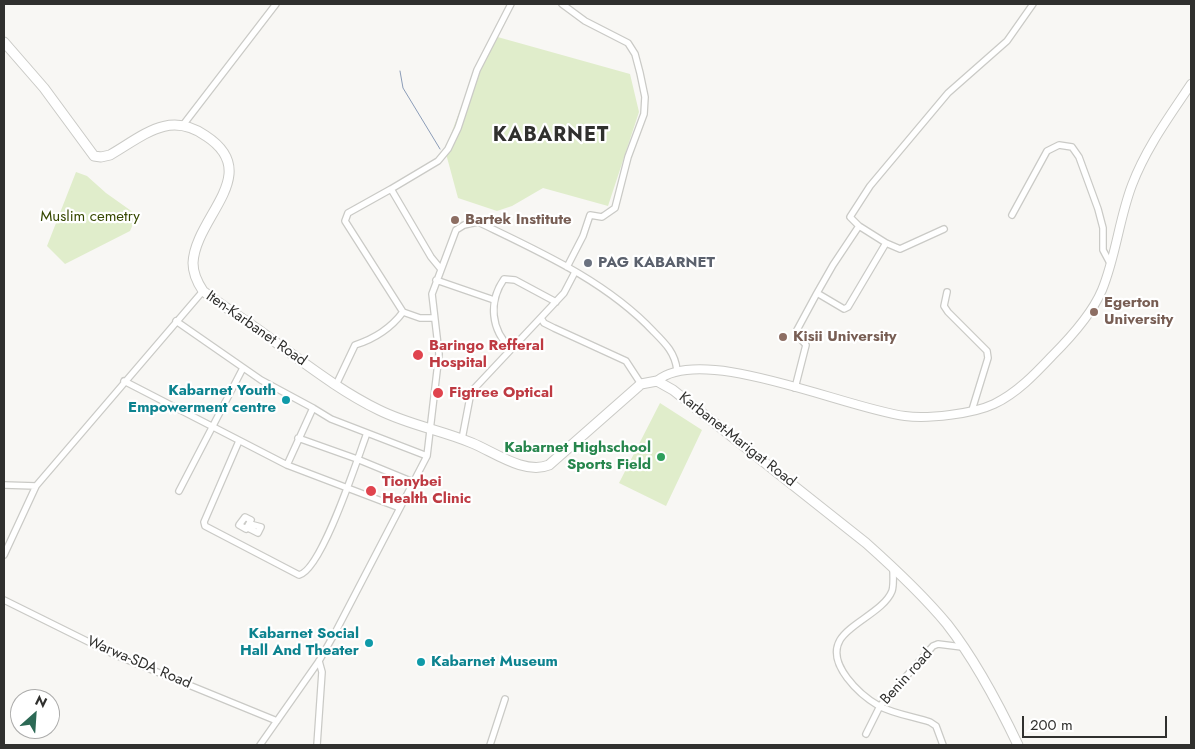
<!DOCTYPE html>
<html>
<head>
<meta charset="utf-8">
<style>
  body { margin:0 }
  #map { position:relative; width:1195px; height:749px; overflow:hidden; background:#f8f7f4; font-family:Jost,sans-serif }
  canvas { display:block }
  .frame { position:absolute; inset:0; border:5px solid #30302e; pointer-events:none }
  .north { position:absolute; left:10px; top:689px; width:50px; height:50px; box-sizing:border-box; background:#fff; border:1px solid #acacab; border-radius:50%; rotate:26deg; font-size:14px; font-weight:700; line-height:20px; text-align:center; color:#30302e }
  .north::after { content:''; display:block; margin:auto; width:18px; height:22px; background:#2c6955; clip-path:polygon(50% 0,100% 100%,50% 72%,0 100%) }
  .scale { position:absolute; left:1022px; top:716px; width:145px; height:22px; box-sizing:border-box; border:2px solid #30302e; border-top:0; padding-left:6px; font-size:15px; line-height:18px; white-space:nowrap; color:#30302e; -webkit-text-stroke:4px #fff; paint-order:stroke }
</style>
</head>
<body>
<div id="map">
<canvas width="1195" height="749"></canvas>
<div class="frame"></div>
<div class="north">N</div>
<div class="scale">200 m</div>
</div>
<script>
const c = document.querySelector('canvas').getContext('2d');
c.lineJoin = 'round';
function paint(path, color) {
  c.fillStyle = color;
  c.fill(path, 'evenodd');
}
function trace(path, color, width, dash) {
  c.strokeStyle = color;
  c.lineWidth = width;
  c.lineCap = dash ? 'butt' : 'round';
  c.setLineDash(dash || []);
  c.stroke(path);
}
function label(font, color, halo, rows, align = 'center') {
  c.font = font + ' Jost,sans-serif';
  c.lineWidth = 4.5;
  c.setLineDash([]);
  c.textBaseline = 'middle';
  c.strokeStyle = halo;
  c.fillStyle = color;
  for (const [text, x, y, turn = 0] of rows) {
    c.save();
    c.translate(x, y);
    c.rotate((+turn || 0) * Math.PI / 180);
    c.textAlign = isNaN(turn) ? turn : align;
    if (halo) c.strokeText(text, 0, 0);
    c.fillText(text, 0, 0);
    c.restore();
  }
}
paint(new Path2D(`
  M412 355a6 6 0 1 1 12 0a6 6 0 1 1-12 0Z`), '#fde7e9');
paint(new Path2D(`
  M 494,36 L 630,74 L 639,112 L 608,206 L 543,188 L 512,206 L 497,211 L 458,198 L 445,150 L 460,110 Z
  M 76,172 L 87,176 L 106,193 L 137,215 L 130,231 L 65,264 L 47,246 Z
  M 660,403 L 702,430 L 666,506 L 619,483 Z`), '#e0edcb');
trace(new Path2D(`
  M 400,71 L 403,88 L 440,149`), '#8b9cb7', 1);
const minor = new Path2D(`
  M 562,4 L 585,21 L 628,43 L 635,54 L 640,73 L 645,97 L 644,114 L 628,157 L 615,208 L 602,217 L 590,215 L 583,236 L 567,267
  M 183,125 L 276,4
  M 391,189 L 348,213 L 345,221 L 403,312 L 420,318 L 433,318
  M 1012,215 L 1047,151 L 1059,145 L 1072,147 L 1079,157 L 1098,209 L 1103,228 L 1103,250 L 1111,265
  M 859,226 L 886,243 L 848,307 L 844,309 L 817,293 L 833,265 L 859,226 L 850,217 L 870,186 L 948,93 L 1007,41 L 1033,4
  M 886,243 L 900,249 L 944,229
  M 440,268 L 431,257 L 391,189 L 438,161 L 448,149 L 458,128 L 477,70 L 511,4
  M 436,280 L 494,300
  M 947,292 L 944,306 L 948,312 L 987,351 L 988,358 L 972,410
  M 541,318 L 544,323 L 554,328 L 626,361 L 641,384
  M 176,321 L 261,380 L 313,408
  M 511,349 C 491,330 488,302 504,279 L 515,280 L 556,302
  M 124,381 L 287,465 L 400,508
  M 336,385 L 355,345 C 374,339 391,328 403,312
  M 795,388 L 806,345 L 799,337 L 797,330 L 817,293
  M 298,438 L 357,459 L 413,482
  M 462,439 L 471,392 L 564,293 L 575,272
  M 239,441 L 204,522 L 205,526 L 299,575 C 322,570 358,457 367,433
  M 287,465 L 313,408 L 331,419 L 427,456
  M 4,485 L 36,486
  M 179,491 L 243,368
  M 245,517 L 251,520 L 246,529 L 239,525 Z
  M 250,524 L 261,527 L 258,533 L 248,528 Z
  M 4,555 L 36,486 L 203,291
  M 893,568 C 893,575 894,585 892,591 C 884,611 850,623 840,640 C 826,664 860,695 879,706 C 894,714 915,717 930,722 L 936,726 L 943,745
  M 4,600 L 113,654 L 277,721
  M 866,734 L 880,706 L 933,646 L 938,644 L 962,647
  M 260,745 L 319,661 L 336,631 L 427,456 L 439,354 L 432,294 L 456,230 L 464,225 L 478,222 C 540,252 606,281 654,332 C 666,344 675,353 677,370
  M 317,745 L 322,672 L 319,661
  M 490,745 L 505,699`);
const secondary = new Path2D(`
  M 657,381 C 702,343 847,409 905,416 C 928,419 973,414 994,404 C 1017,393 1035,374 1052,356 C 1070,338 1092,314 1102,290 C 1116,256 1119,219 1132,185 C 1146,148 1169,117 1191,84`);
const primary = new Path2D(`
  M 4,42 L 44,88 L 94,156 L 101,157 L 110,155 C 143,136 169,110 206,136 C 264,174 195,217 193,263 C 193,274 197,282 203,291 C 225,308 249,322 271,339 C 306,364 340,391 379,410 C 409,425 441,430 472,443 C 494,452 525,475 549,465 L 641,384 L 657,381 L 673,390 L 866,543 C 894,568 923,595 947,624 C 976,661 998,703 1018,745`);
trace(minor, '#cacac6', 8);
trace(secondary, '#cacac6', 10);
trace(primary, '#cacac6', 11);
trace(minor, '#fff', 5.5);
trace(secondary, '#fff', 8);
trace(primary, '#fff', 9);
for (const [x, y, r, color] of [
  [455,220,5,"#8d6e63"],
  [588,263,5,"#6b7280"],
  [1094,312,5,"#8d6e63"],
  [783,337,5,"#8d6e63"],
  [418,355,6,"#e0444e"],
  [438,393,6,"#e0444e"],
  [286,400,5,"#0f9aa8"],
  [661,457,5,"#2e9e5b"],
  [371,491,6,"#e0444e"],
  [369,643,5,"#0f9aa8"],
  [421,662,5,"#0f9aa8"]
]) {
  const dot = new Path2D();
  dot.arc(x, y, r, 0, 2 * Math.PI);
  c.fillStyle = color;
  c.fill(dot);
  trace(dot, '#fff', 2);
}
label('15px', '#364801', '#fff', [
  ["Muslim cemetry",90,217]
]);
label('bold 15px', '#785e54', '#fff', [
  ["Bartek Institute",465,220],
  ["Egerton",1104,303],
  ["University",1104,320],
  ["Kisii University",793,337]
], 'left');
label('bold 15px', '#5b616d', '#fff', [
  ["PAG KABARNET",598,263]
], 'left');
label('15px', '#30302e', '#fff', [
  ["Iten-Karbanet Road",256,329,35],
  ["Karbanet-Marigat Road",737,440,38],
  ["Warwa-SDA Road",139,663,23],
  ["Benin road",907,677,-48]
]);
label('bold 15px', '#be3a42', '#fff', [
  ["Baringo Refferal",429,346],
  ["Hospital",429,363],
  ["Figtree Optical",449,393],
  ["Tionybei",382,482],
  ["Health Clinic",382,499]
], 'left');
label('bold 15px', '#0d838f', '#fff', [
  ["Kabarnet Youth",276,391],
  ["Empowerment centre",276,408],
  ["Kabarnet Social",359,634],
  ["Hall And Theater",359,651],
  ["Kabarnet Museum",431,662,"left"]
], 'right');
label('bold 15px', '#27864d', '#fff', [
  ["Kabarnet Highschool",651,448],
  ["Sports Field",651,465]
], 'right');
c.letterSpacing = '1px';
label('bold 20px', '#30302e', '#fff', [
  ["KABARNET",551,136]
]);
c.letterSpacing = '0px';
</script>
</body>
</html>
